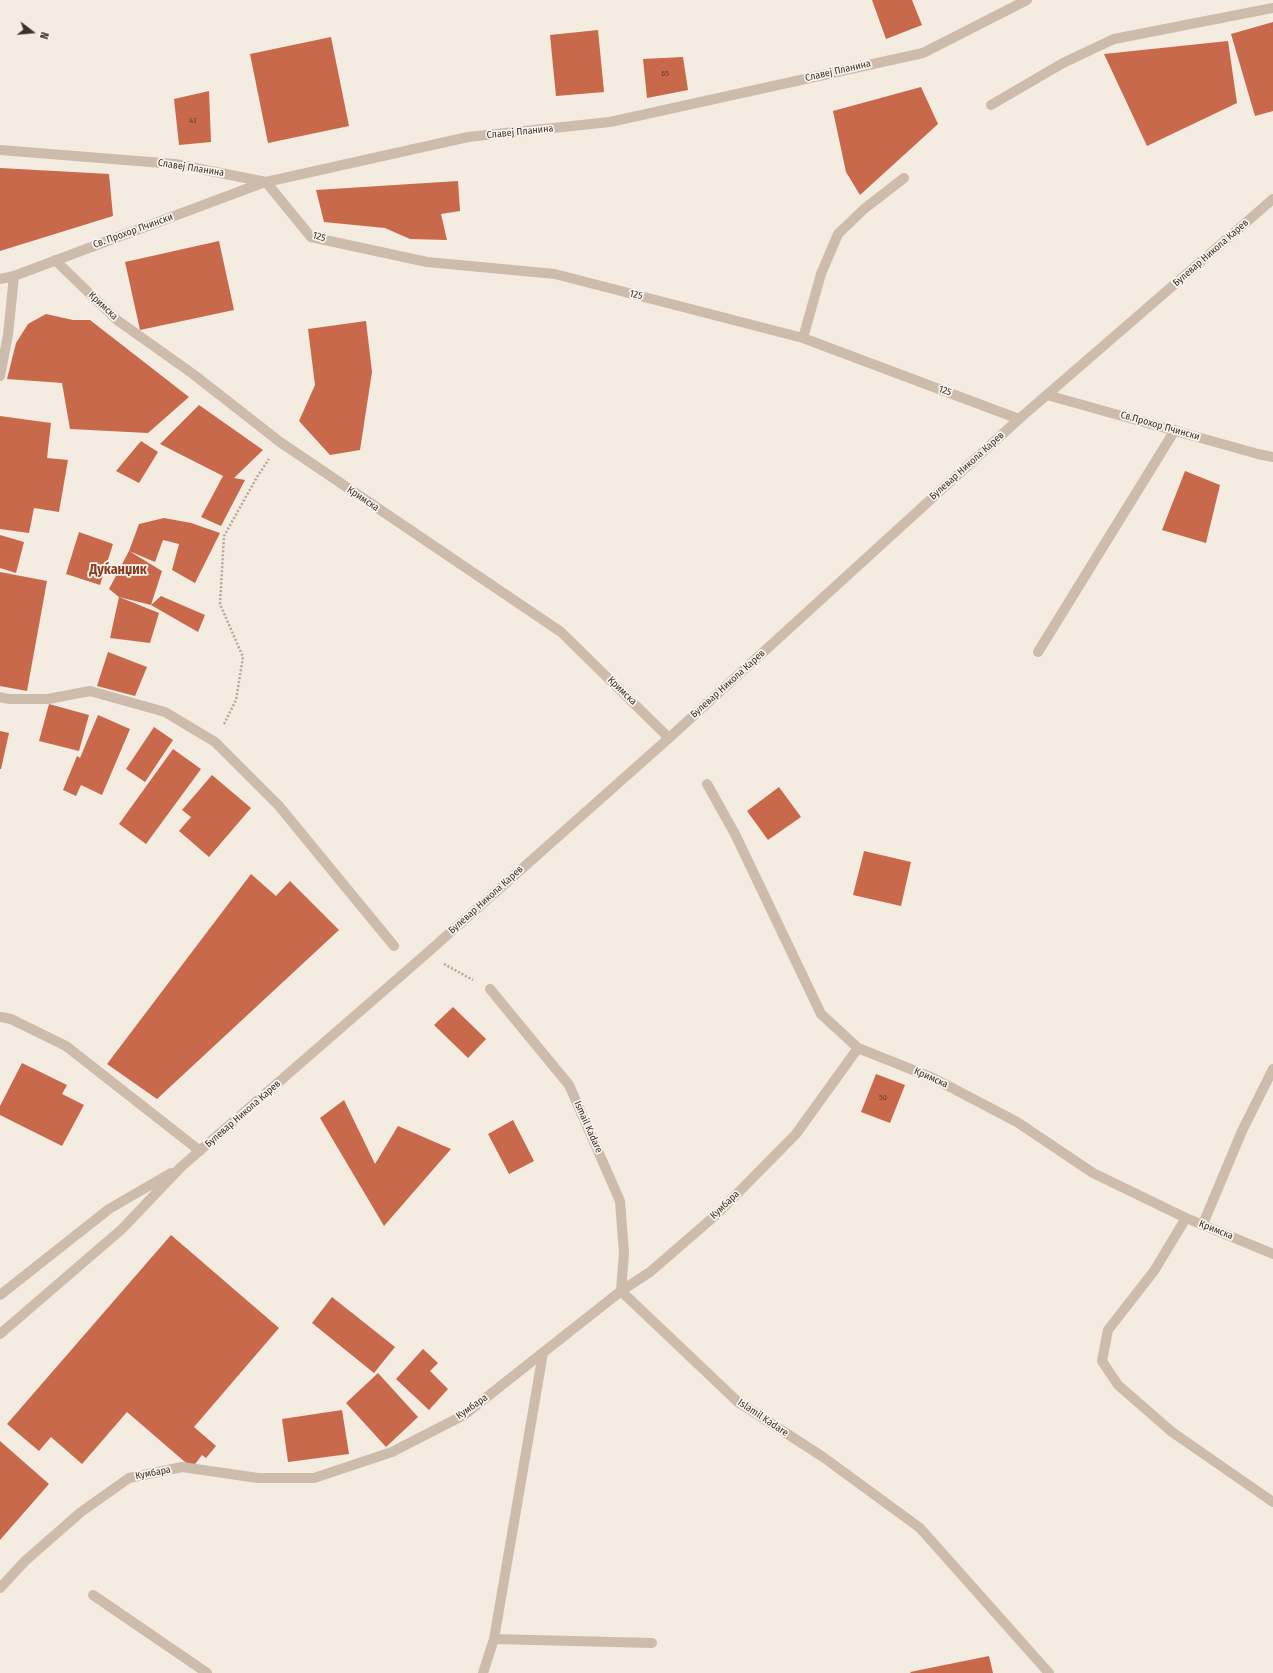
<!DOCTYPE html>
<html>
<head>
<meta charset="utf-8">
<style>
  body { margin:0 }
  #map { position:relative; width:1273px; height:1673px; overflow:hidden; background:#f4ebe1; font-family:"Fira Sans Condensed",sans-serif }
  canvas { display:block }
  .north { position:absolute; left:12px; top:12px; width:40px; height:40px; -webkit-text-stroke:3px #fbf5ee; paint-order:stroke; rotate:106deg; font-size:11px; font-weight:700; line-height:16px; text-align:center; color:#3b302b }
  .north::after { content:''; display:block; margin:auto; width:14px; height:18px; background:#3b302b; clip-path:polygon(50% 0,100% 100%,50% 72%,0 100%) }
</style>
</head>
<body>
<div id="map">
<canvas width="1273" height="1673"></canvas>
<div class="north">N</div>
</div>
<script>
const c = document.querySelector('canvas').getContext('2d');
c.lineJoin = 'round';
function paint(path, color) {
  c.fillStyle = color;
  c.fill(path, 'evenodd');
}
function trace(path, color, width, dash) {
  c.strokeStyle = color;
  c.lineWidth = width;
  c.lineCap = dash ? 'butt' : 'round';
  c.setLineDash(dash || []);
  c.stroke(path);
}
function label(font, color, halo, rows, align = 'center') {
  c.font = font + ' "Fira Sans Condensed",sans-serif';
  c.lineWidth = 3.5;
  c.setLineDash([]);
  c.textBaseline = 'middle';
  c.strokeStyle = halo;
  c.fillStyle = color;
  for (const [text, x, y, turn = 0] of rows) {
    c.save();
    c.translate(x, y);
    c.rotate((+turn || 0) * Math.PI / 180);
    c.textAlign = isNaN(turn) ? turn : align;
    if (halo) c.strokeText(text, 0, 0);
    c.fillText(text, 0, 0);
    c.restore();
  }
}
paint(new Path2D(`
  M 872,0 L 912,0 L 922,25 L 886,39 Z
  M 1273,22 L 1273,111 L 1255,116 L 1231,34 Z
  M 598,30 L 604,92 L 556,96 L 550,35 Z
  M 331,37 L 349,126 L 268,143 L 250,54 Z
  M 1228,41 L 1237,103 L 1147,146 L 1104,54 Z
  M 683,57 L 688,90 L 647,98 L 643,59 Z
  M 921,87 L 938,124 L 860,195 L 846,172 L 833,111 Z
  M 209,91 L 211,142 L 179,145 L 174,99 Z
  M 0,168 L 109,174 L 113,216 L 0,251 Z
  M 458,181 L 460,211 L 441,214 L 447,240 L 410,239 L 385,228 L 324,222 L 316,190 Z
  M 219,241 L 234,310 L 140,330 L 125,262 Z
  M 46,314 L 73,320 L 90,320 L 189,397 L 148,433 L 70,429 L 62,383 L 7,379 L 16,343 L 28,324 Z
  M 366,321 L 372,372 L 360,450 L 330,455 L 299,421 L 315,385 L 308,329 Z
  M 199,405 L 263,450 L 234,478 L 245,480 L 221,526 L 201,517 L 223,476 L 160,444 Z
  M 0,416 L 51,423 L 47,458 L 68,460 L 59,512 L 34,508 L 29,533 L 0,529 Z
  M 141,441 L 158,452 L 139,483 L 116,471 Z
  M 1185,471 L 1220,485 L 1206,543 L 1162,530 Z
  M 164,518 L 191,523 L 220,533 L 195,583 L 172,570 L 179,544 L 163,540 L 155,562 L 129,551 L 139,524 Z
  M 79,532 L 113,544 L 100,585 L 66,574 Z
  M 0,535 L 24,542 L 16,573 L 0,568 Z
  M 129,551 L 162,571 L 151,605 L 119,597 L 109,589 Z
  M 0,572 L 47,581 L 27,691 L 0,686 Z
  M 161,596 L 205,615 L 198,632 L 151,605 Z
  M 119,597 L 159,613 L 150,643 L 110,638 Z
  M 108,652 L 147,667 L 135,696 L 97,686 Z
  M 49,704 L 89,715 L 79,751 L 39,741 Z
  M 98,715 L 130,729 L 102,795 L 81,785 L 76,796 L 63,790 L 77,756 L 80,758 Z
  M 154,727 L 173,740 L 145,782 L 126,769 Z
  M 0,731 L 9,733 L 1,769 L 0,769 Z
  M 173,749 L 201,769 L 146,844 L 119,824 Z
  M 212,775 L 251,808 L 209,857 L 179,831 L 191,817 L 182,810 Z
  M 779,787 L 801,817 L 768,840 L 747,811 Z
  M 864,851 L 911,862 L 901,906 L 853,895 Z
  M 251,874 L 276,896 L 290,881 L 339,930 L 157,1099 L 107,1064 Z
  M 453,1007 L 486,1039 L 468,1058 L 434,1025 Z
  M 22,1063 L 67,1085 L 62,1094 L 84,1105 L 62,1146 L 0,1115 L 0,1106 Z
  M 876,1074 L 905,1085 L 890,1123 L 861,1112 Z
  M 344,1100 L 375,1164 L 398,1126 L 451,1149 L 384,1226 L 320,1118 Z
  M 513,1120 L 534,1161 L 509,1174 L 488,1134 Z
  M 171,1235 L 279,1328 L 194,1427 L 216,1446 L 206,1458 L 202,1455 L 192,1468 L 127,1412 L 82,1464 L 51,1437 L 39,1451 L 7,1424 Z
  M 332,1297 L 395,1347 L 374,1373 L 312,1323 Z
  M 423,1349 L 438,1363 L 430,1371 L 448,1389 L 429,1410 L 396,1379 Z
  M 378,1373 L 418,1417 L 386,1447 L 346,1403 Z
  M 342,1410 L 349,1454 L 288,1462 L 282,1419 Z
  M 0,1441 L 49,1484 L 0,1540 Z
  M 989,1656 L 993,1673 L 911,1673 L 910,1672 Z`), '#c8694b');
trace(new Path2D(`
  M 224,724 L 236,700 L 243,657 L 220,604 L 224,536 L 257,477 L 269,459
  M 444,964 L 473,980`), '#b9a596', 2.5, [2, 2]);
trace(new Path2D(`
  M 93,1595 L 207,1673`), '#cdbbac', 10);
trace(new Path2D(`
  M 991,105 L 1063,63 L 1114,39 L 1273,8
  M 0,150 L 175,164 L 266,182 L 468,137 L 610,122 L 923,53 L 1027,0
  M 266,182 L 311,237 L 427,262 L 555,274 L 803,338 L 1019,419
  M 55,260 L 117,320 L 193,374 L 280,442 L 561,632 L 669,738
  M 0,279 L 14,276 L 265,182
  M 803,338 L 821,274 L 838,234 L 864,209 L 904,178
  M 0,376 L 8,335 L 14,276
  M 1047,395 L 1258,454 L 1273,457
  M 1038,652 L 1175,430
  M 0,697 L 8,699 L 48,699 L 90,691 L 165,712 L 215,742 L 279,806 L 394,946
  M 707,784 L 735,834 L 821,1014 L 858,1048 L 933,1078 L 1017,1122 L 1093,1173 L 1186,1218 L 1273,1254
  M 490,989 L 569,1085 L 620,1201 L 624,1253 L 621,1291
  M 0,1017 L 11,1019 L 66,1046 L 200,1151
  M 1186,1218 L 1154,1271 L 1108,1330 L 1102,1361 L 1118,1385 L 1172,1432 L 1273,1502
  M 1203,1224 L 1242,1131 L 1273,1069
  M 621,1291 L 738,1402 L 823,1457 L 920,1528 L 1049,1673
  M 0,1588 L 25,1561 L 81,1512 L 129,1478 L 182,1467 L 258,1478 L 314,1478 L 392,1452 L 464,1415 L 621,1291 L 650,1272 L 717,1214 L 796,1134 L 858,1048
  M 494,1639 L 652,1643
  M 483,1673 L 494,1639 L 543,1353`), '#cdbbac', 10);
trace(new Path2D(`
  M 0,1295 L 109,1209 L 171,1173
  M 0,1334 L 122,1229 L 181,1167 L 426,954 L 669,738 L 1019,419 L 1273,199`), '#cdbbac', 10);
label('8px', '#5e3e33', null, [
  ["65",665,74],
  ["43",193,121],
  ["50",883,1098]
]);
label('10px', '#3b302b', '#fbf5ee', [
  ["Славеј Планина",838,71,-13],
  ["Славеј Планина",520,132,-6],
  ["Славеј Планина",191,168,9],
  ["Св. Прохор Пчински",133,231,-20],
  ["125",319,237,18],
  ["Булевар Никола Карев",1211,253,-41],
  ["125",636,295,14],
  ["Кримска",103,306,43],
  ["125",945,391,19],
  ["Св.Прохор Пчински",1160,426,16],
  ["Булевар Никола Карев",967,466,-42],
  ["Кримска",363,499,34],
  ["Булевар Никола Карев",728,684,-42],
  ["Кримска",622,691,44],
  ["Булевар Никола Карев",486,900,-42],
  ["Кримска",931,1078,24],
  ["Булевар Никола Карев",243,1114,-41],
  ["Ismail Kadare",588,1127,66],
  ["Кумбара",725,1205,-44],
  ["Кримска",1216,1230,22],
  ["Кумбара",472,1407,-35],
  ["Islamil Kadare",763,1418,34],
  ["Кумбара",153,1473,-11]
]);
label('bold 14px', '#8c3b22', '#fbf5ee', [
  ["Дуќанџик",118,570]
]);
</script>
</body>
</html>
